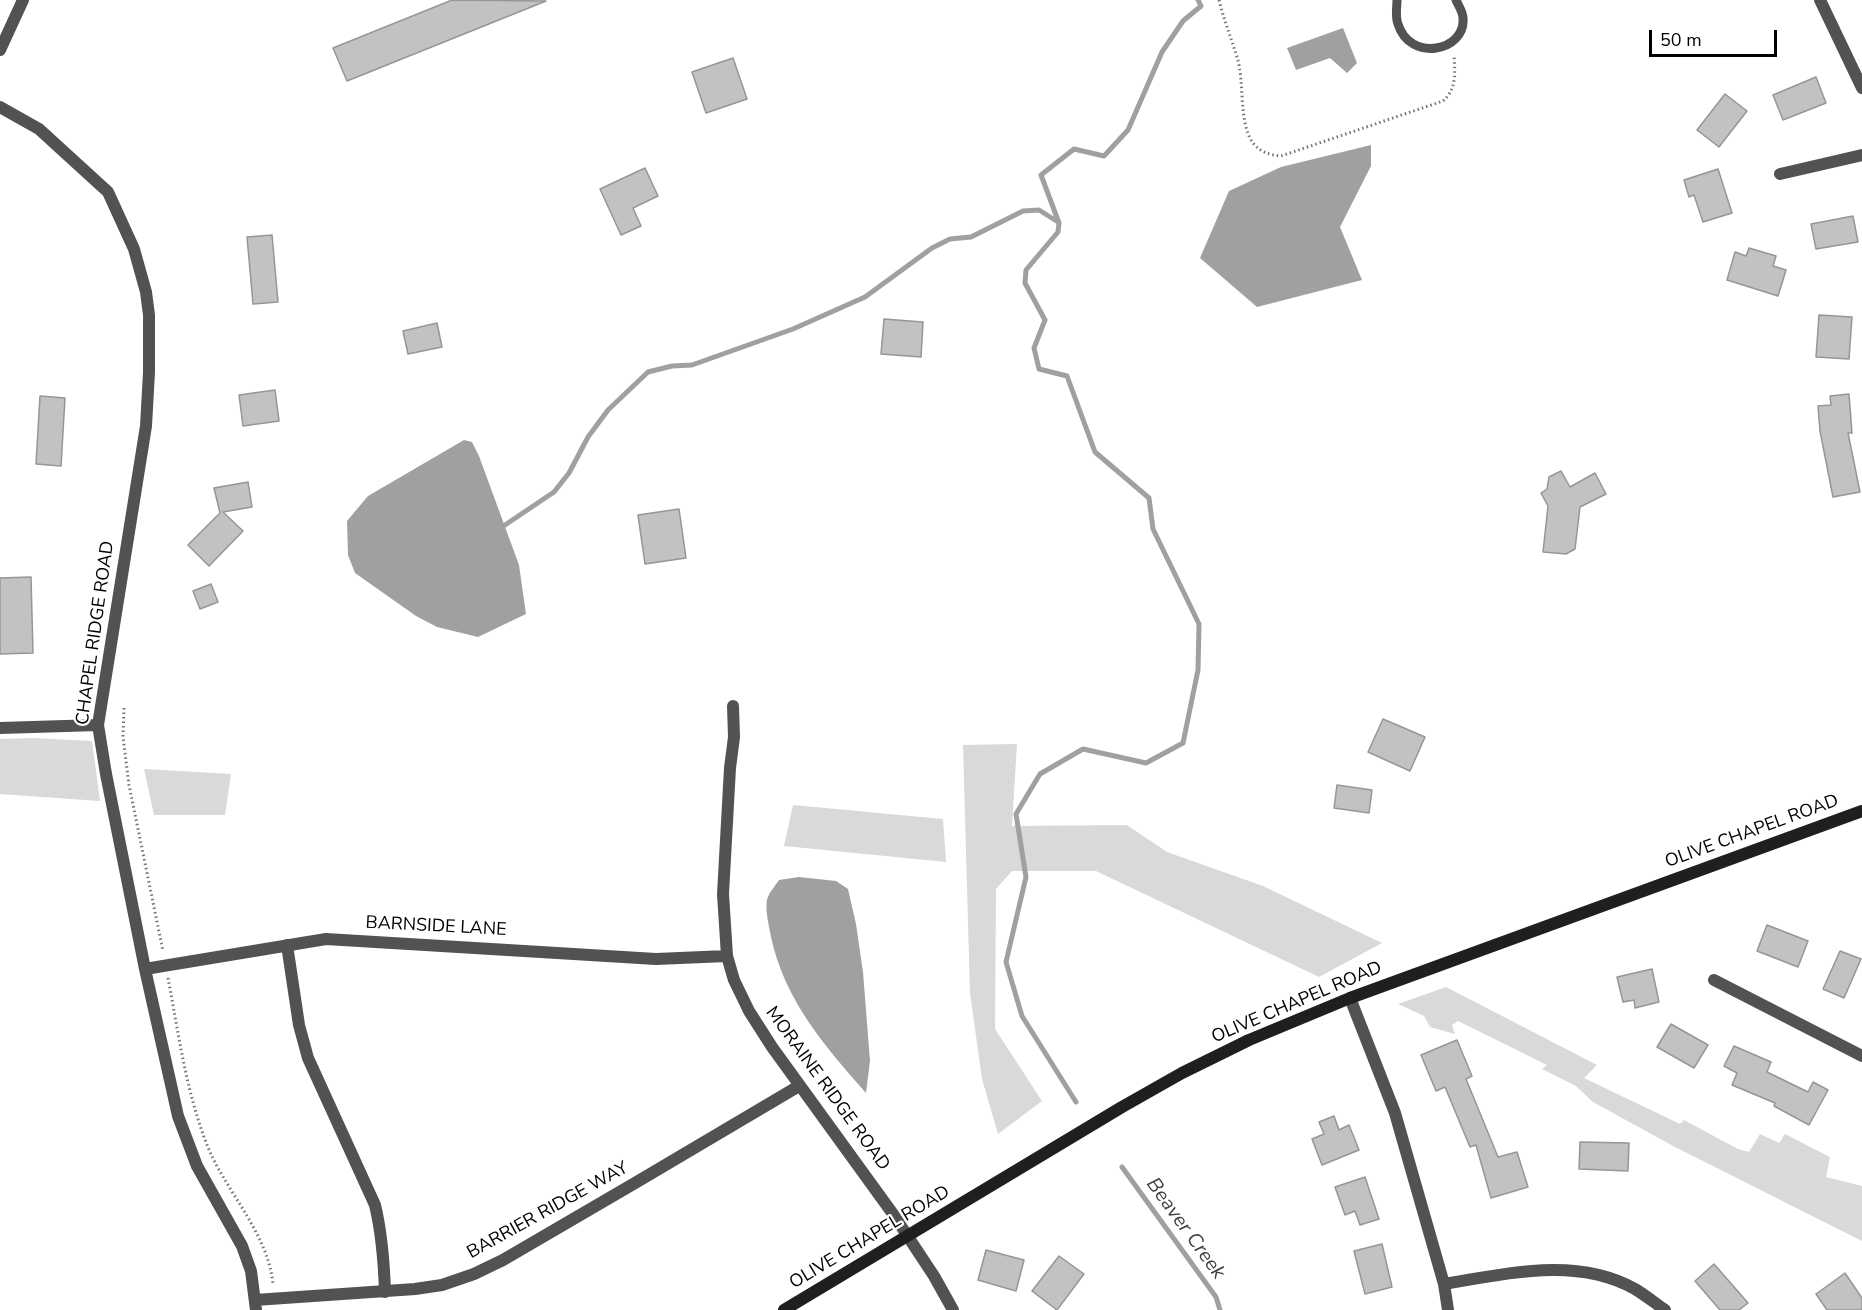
<!DOCTYPE html>
<html>
<head>
<meta charset="utf-8">
<style>
  body { margin:0 }
  #map { position:relative; width:1862px; height:1310px; overflow:hidden; background:#fff; font-family:"Nunito Sans",sans-serif }
  canvas { display:block }
  .scale { position:absolute; left:1649px; top:30px; width:128px; height:27px; box-sizing:border-box; border:3px solid #000; border-top:0; padding-left:8px; font-size:18px; line-height:21px; white-space:nowrap; color:#000; -webkit-text-stroke:4px #fff; paint-order:stroke }
</style>
</head>
<body>
<div id="map">
<canvas width="1862" height="1310"></canvas>
<div class="scale">50 m</div>
</div>
<script>
const c = document.querySelector('canvas').getContext('2d');
c.lineJoin = 'round';
function paint(path, color) {
  c.fillStyle = color;
  c.fill(path, 'evenodd');
}
function trace(path, color, width, dash) {
  c.strokeStyle = color;
  c.lineWidth = width;
  c.lineCap = dash ? 'butt' : 'round';
  c.setLineDash(dash || []);
  c.stroke(path);
}
function label(font, color, halo, rows, align = 'center') {
  c.font = font + ' "Nunito Sans",sans-serif';
  c.lineWidth = 4.5;
  c.setLineDash([]);
  c.textBaseline = 'middle';
  c.strokeStyle = halo;
  c.fillStyle = color;
  for (const [text, x, y, turn = 0] of rows) {
    c.save();
    c.translate(x, y);
    c.rotate((+turn || 0) * Math.PI / 180);
    c.textAlign = isNaN(turn) ? turn : align;
    if (halo) c.strokeText(text, 0, 0);
    c.fillText(text, 0, 0);
    c.restore();
  }
}
paint(new Path2D(`
  M 33,738 L 92,741 L 100,801 L 0,794 L 0,739 Z
  M 1017,744 L 1012,826 L 1127,825 L 1167,852 L 1263,886 L 1382,943 L 1319,977 L 1096,871 L 1012,871 L 996,889 L 995,1029 L 1042,1101 L 998,1134 L 982,1079 L 970,993 L 963,745 Z
  M 144,769 L 231,774 L 225,815 L 154,815 Z
  M 793,805 L 943,819 L 946,862 L 784,846 Z
  M 1446,987 L 1597,1065 L 1584,1078 L 1680,1124 L 1684,1120 L 1738,1149 L 1749,1152 L 1760,1134 L 1779,1143 L 1785,1134 L 1830,1157 L 1826,1177 L 1862,1186 L 1862,1241 L 1675,1147 L 1593,1102 L 1576,1086 L 1542,1069 L 1547,1065 L 1458,1021 L 1452,1025 L 1455,1034 L 1430,1027 L 1424,1016 L 1398,1004 Z`), '#d9d9d9');
paint(new Path2D(`
  M 1343,28 L 1357,63 L 1347,73 L 1330,58 L 1296,70 L 1287,48 Z
  M 1371,145 L 1371,166 L 1340,227 L 1362,280 L 1257,307 L 1200,258 L 1229,191 L 1281,167 Z
  M 464,440 L 472,442 L 479,456 L 519,565 L 526,614 L 478,637 L 437,627 L 416,616 L 355,573 L 348,555 L 347,521 L 368,496 Z
  M 799,877 L 836,881 L 848,889 L 856,924 L 863,972 L 870,1061 L 866,1093 C 824,1045 785,1001 771,937 C 769,926 765,911 767,900 C 768,894 775,886 779,880 Z`), '#a0a0a0');
trace(new Path2D(`
  M 505,525 L 554,492 L 569,473 L 588,437 L 608,410 L 648,372 L 672,366 L 692,365 L 793,329 L 865,297 L 932,248 L 950,239 L 971,237 L 1023,211 L 1039,210 L 1058,222
  M 1076,1102 L 1022,1016 L 1006,962 L 1026,877 L 1016,814 L 1040,774 L 1083,749 L 1146,763 L 1183,743 L 1198,670 L 1199,624 L 1153,529 L 1149,498 L 1095,452 L 1067,376 L 1039,369 L 1034,348 L 1045,320 L 1025,283 L 1026,270 L 1058,232 L 1059,223 L 1041,175 L 1074,149 L 1104,156 L 1128,130 L 1162,52 L 1183,21 L 1201,6 L 1198,0
  M 1122,1167 L 1216,1297 L 1220,1310`), '#a0a0a0', 5);
const building = new Path2D(`
  M 452,0 L 546,1 L 347,81 L 333,48 Z
  M 733,58 L 747,99 L 706,113 L 692,72 Z
  M 1816,77 L 1826,103 L 1783,120 L 1773,95 Z
  M 1725,94 L 1747,111 L 1719,147 L 1697,130 Z
  M 645,168 L 658,196 L 633,208 L 641,226 L 621,235 L 600,189 Z
  M 1718,169 L 1732,213 L 1703,222 L 1694,195 L 1689,197 L 1684,180 Z
  M 1853,216 L 1858,242 L 1816,249 L 1811,224 Z
  M 272,235 L 278,302 L 253,304 L 247,237 Z
  M 1749,248 L 1776,256 L 1773,266 L 1786,270 L 1778,296 L 1727,280 L 1735,252 L 1746,256 Z
  M 1819,315 L 1852,317 L 1849,359 L 1816,357 Z
  M 884,319 L 923,322 L 921,357 L 881,354 Z
  M 437,323 L 442,347 L 408,354 L 403,331 Z
  M 275,390 L 279,421 L 243,426 L 239,395 Z
  M 1849,394 L 1852,433 L 1848,433 L 1860,492 L 1833,497 L 1820,431 L 1818,406 L 1831,405 L 1830,396 Z
  M 40,396 L 65,398 L 61,466 L 36,464 Z
  M 1561,471 L 1570,487 L 1595,473 L 1606,494 L 1580,507 L 1575,549 L 1566,554 L 1543,552 L 1548,506 L 1541,493 L 1547,489 L 1549,477 Z
  M 248,482 L 252,507 L 223,512 L 243,531 L 209,566 L 188,545 L 220,513 L 214,488 Z
  M 679,509 L 686,558 L 645,564 L 638,515 Z
  M 31,577 L 33,653 L 0,654 L 0,578 Z
  M 211,584 L 218,602 L 200,609 L 193,591 Z
  M 1383,719 L 1425,737 L 1410,771 L 1368,752 Z
  M 1337,785 L 1372,790 L 1369,813 L 1334,808 Z
  M 1767,925 L 1808,941 L 1798,967 L 1757,951 Z
  M 1840,951 L 1861,959 L 1844,998 L 1823,989 Z
  M 1652,969 L 1659,1002 L 1635,1008 L 1634,1000 L 1623,1002 L 1617,977 Z
  M 1671,1024 L 1708,1045 L 1694,1068 L 1657,1047 Z
  M 1457,1040 L 1472,1076 L 1466,1079 L 1498,1157 L 1517,1152 L 1528,1187 L 1491,1198 L 1476,1145 L 1470,1147 L 1445,1087 L 1436,1091 L 1421,1055 Z
  M 1734,1046 L 1771,1062 L 1767,1072 L 1808,1092 L 1813,1082 L 1828,1090 L 1809,1125 L 1774,1106 L 1775,1103 L 1732,1085 L 1737,1073 L 1724,1066 Z
  M 1334,1116 L 1339,1130 L 1349,1125 L 1359,1150 L 1322,1165 L 1312,1139 L 1324,1134 L 1319,1122 Z
  M 1580,1142 L 1629,1143 L 1628,1171 L 1579,1169 Z
  M 1365,1177 L 1379,1219 L 1360,1225 L 1355,1211 L 1345,1215 L 1335,1187 Z
  M 1382,1244 L 1392,1287 L 1365,1294 L 1354,1251 Z
  M 986,1250 L 1024,1260 L 1016,1291 L 978,1280 Z
  M 1059,1256 L 1084,1274 L 1057,1310 L 1032,1291 Z
  M 1714,1264 L 1748,1303 L 1739,1310 L 1720,1310 L 1695,1281 Z
  M 1845,1273 L 1862,1298 L 1862,1310 L 1827,1310 L 1816,1294 Z`);
paint(building, '#c2c2c2');
trace(building, '#969696', 1.5);
trace(new Path2D(`
  M 1219,0 C 1224,20 1231,38 1237,57 C 1245,82 1238,122 1253,143 C 1260,152 1270,155 1281,156 L 1443,101 C 1457,89 1455,72 1454,55
  M 124,708 L 123,737 L 129,785 L 163,951
  M 168,978 C 179,1036 187,1098 210,1152 C 230,1196 268,1235 273,1284`), '#747474', 3, [1.5, 3]);
trace(new Path2D(`
  M 1397,0 C 1397,7 1395,17 1398,24 C 1410,63 1466,51 1463,18 C 1463,12 1458,5 1456,0`), '#525252', 9);
trace(new Path2D(`
  M 1820,0 L 1862,88
  M 0,50 L 23,0
  M 0,107 L 39,129 L 108,192 L 134,249 L 146,292 L 149,315 L 149,372 L 146,426 L 98,725 L 106,774 L 145,969 L 178,1116 L 197,1166 L 242,1246 L 251,1271 L 256,1310
  M 1780,174 L 1862,155
  M 733,706 L 734,737 L 730,768 L 723,894 L 727,956 L 734,980 L 749,1011 L 772,1047 L 893,1214 L 934,1276 L 953,1310
  M 0,728 L 98,725
  M 287,945 L 299,1025 L 308,1058 L 375,1205 C 382,1234 384,1262 385,1292
  M 145,969 L 326,939 L 656,959 L 727,956
  M 1714,980 L 1862,1056
  M 1350,998 L 1395,1113 L 1444,1284 L 1448,1310
  M 1444,1284 C 1506,1274 1576,1256 1635,1289 C 1645,1295 1655,1303 1665,1310
  M 255,1300 L 415,1289 L 442,1285 L 474,1274 L 503,1260 L 635,1183 L 799,1086`), '#525252', 12);
trace(new Path2D(`
  M 784,1310 L 1122,1107 L 1182,1073 L 1249,1040 L 1350,998 L 1862,811`), '#1f1f1f', 12);
label('18px', '#000', '#fff', [
  ["CHAPEL RIDGE ROAD",96,633,-82],
  ["OLIVE CHAPEL ROAD",1752,832,-20],
  ["BARNSIDE LANE",436,927,3],
  ["OLIVE CHAPEL ROAD",1297,1003,-23],
  ["MORAINE RIDGE ROAD",827,1089,54],
  ["BARRIER RIDGE WAY",548,1211,-29],
  ["OLIVE CHAPEL ROAD",870,1238,-31]
]);
label('italic 20px', '#414141', '#fff', [
  ["Beaver Creek",1185,1229,54]
]);
</script>
</body>
</html>
